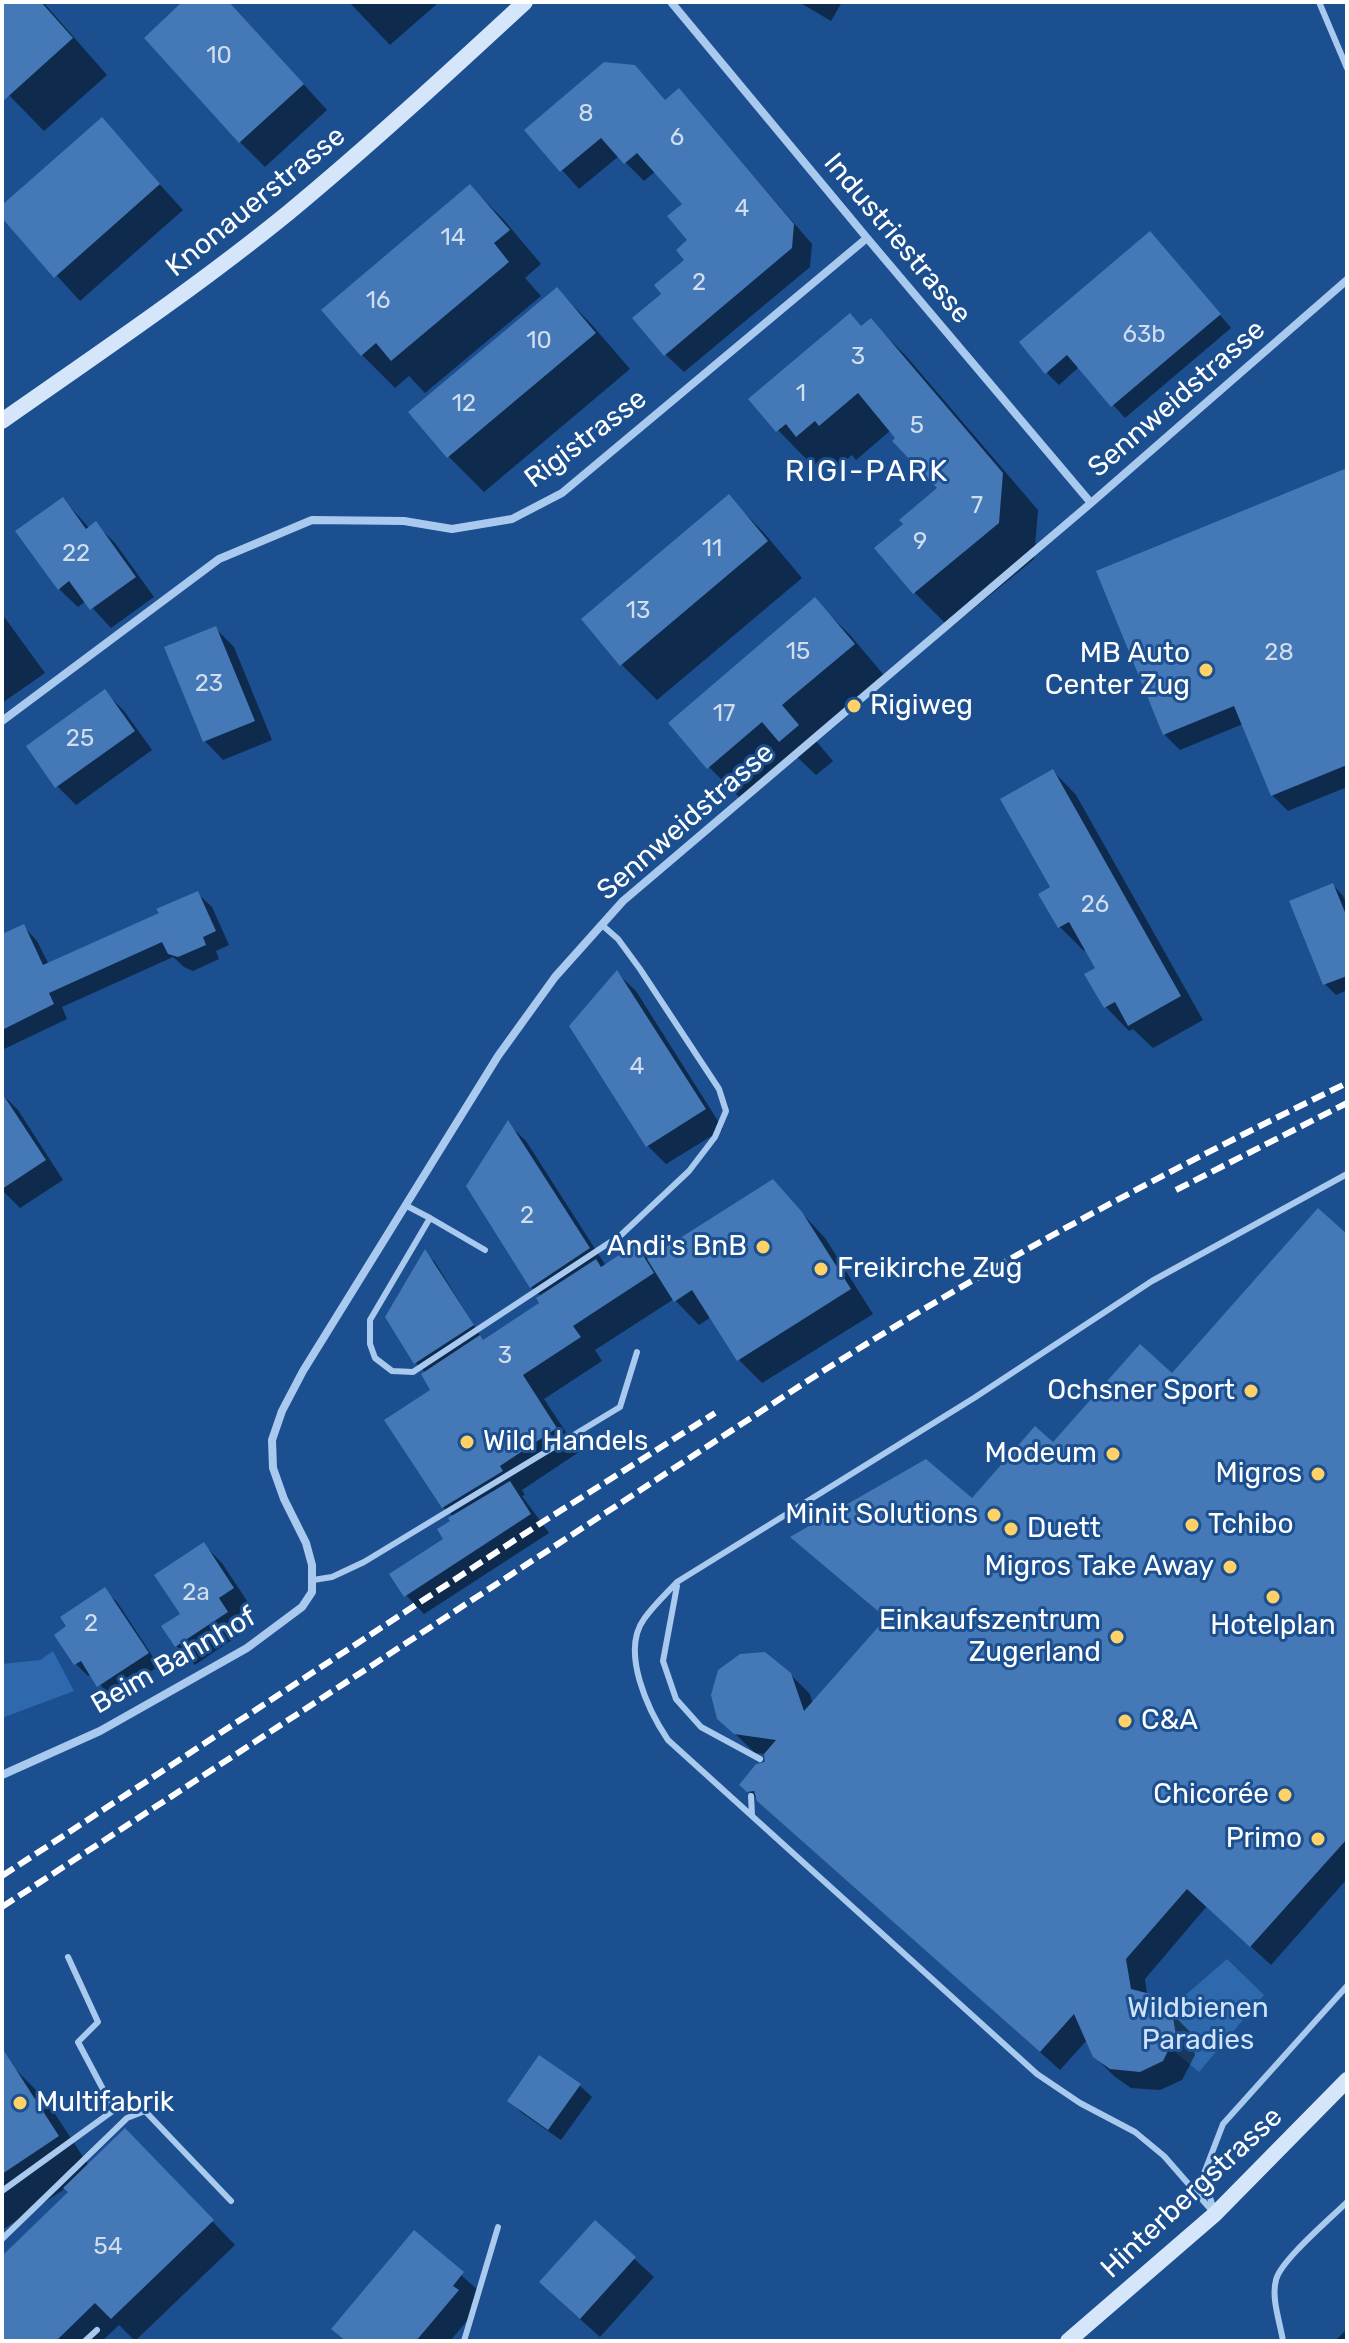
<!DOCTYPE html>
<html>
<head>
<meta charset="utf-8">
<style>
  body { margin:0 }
  #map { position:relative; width:1349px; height:2343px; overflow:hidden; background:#1b4f8f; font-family:Rubik,sans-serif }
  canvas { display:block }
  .frame { position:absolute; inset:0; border:4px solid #fff; pointer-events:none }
</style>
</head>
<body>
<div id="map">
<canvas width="1349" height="2343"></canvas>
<div class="frame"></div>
</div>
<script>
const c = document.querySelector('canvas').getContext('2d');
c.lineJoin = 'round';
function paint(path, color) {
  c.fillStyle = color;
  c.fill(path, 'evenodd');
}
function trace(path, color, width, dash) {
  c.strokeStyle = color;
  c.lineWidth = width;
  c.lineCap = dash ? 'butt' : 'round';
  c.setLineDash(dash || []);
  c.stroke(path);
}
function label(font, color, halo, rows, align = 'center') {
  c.font = font + ' Rubik,sans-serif';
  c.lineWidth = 6;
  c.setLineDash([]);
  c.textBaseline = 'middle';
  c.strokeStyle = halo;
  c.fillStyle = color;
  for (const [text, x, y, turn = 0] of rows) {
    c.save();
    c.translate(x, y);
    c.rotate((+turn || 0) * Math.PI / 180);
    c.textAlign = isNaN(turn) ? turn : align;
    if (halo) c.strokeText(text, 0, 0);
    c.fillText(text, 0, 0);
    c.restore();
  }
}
paint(new Path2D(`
  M 53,1651 L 74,1691 L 2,1718 L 2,1664 L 40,1660 Z
  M 1227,1959 L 1264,1995 L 1199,2072 L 1169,2047 L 1166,2012 Z`), '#2e69ad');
paint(new Path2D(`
  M 2,2 L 43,2 L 107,75 L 44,131 L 2,88 Z
  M 185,2 L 229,2 L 327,110 L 265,167 L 240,142 Z
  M 349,2 L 439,2 L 390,45 Z
  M 799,2 L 842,2 L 831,21 Z
  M 679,90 L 812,244 L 810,267 L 684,372 L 665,354 L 664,294 L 687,260 L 690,240 L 685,204 L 656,171 L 644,181 L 619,156 L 579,189 L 527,131 L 666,101 Z
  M 101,120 L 183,210 L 80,301 L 2,215 L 2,208 Z
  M 470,186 L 503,219 L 541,264 L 525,278 L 541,296 L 425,393 L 409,376 L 395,388 L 362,355 Z
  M 1162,246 L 1231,328 L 1125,418 L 1079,367 L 1059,385 L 1047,373 Z
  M 557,289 L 592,325 L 630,369 L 484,492 L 449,457 L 411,412 Z
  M 871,321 L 906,356 L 1038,510 L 1034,559 L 950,628 L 915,593 L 877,548 L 906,524 L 940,488 L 891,430 L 856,460 L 852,455 L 833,471 L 821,459 L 813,466 L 778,430 Z
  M 1347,472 L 1347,787 L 1288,811 L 1272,795 L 1243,724 L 1180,750 L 1164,734 Z
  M 729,497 L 764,533 L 802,578 L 657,700 L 621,664 Z
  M 63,499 L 90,529 L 96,524 L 115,543 L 154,597 L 111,628 L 86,601 L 78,607 L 59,589 Z
  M 815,600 L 850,635 L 888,680 L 816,741 L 833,761 L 816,775 L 797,757 L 744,802 L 709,767 Z
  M 2,614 L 45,673 L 2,703 Z
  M 215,628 L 234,647 L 272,740 L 223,760 L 205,741 L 167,648 Z
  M 105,692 L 124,711 L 152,750 L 76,805 L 57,786 Z
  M 1053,771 L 1076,795 L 1203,1020 L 1153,1048 L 1133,1029 L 1129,1031 L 1106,1007 L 1087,975 L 1098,969 L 1087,949 L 1084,951 L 1060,927 L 1041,894 L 1052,888 Z
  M 1333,885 L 1343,896 L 1347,905 L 1347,990 L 1336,995 L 1325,984 L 1292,902 Z
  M 197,893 L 212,907 L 229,945 L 216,951 L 219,959 L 193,971 L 184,967 L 173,957 L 62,1007 L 67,1019 L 2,1050 L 2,936 L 23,926 L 37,941 L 49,965 L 161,914 Z
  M 617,973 L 636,991 L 723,1129 L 666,1164 L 648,1146 Z
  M 2,1094 L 18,1110 L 63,1180 L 20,1208 L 2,1190 Z
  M 508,1124 L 526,1141 L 606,1266 L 635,1247 L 649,1260 L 773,1182 L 825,1238 L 873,1314 L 762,1383 L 739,1360 L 711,1317 L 699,1325 L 674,1299 L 595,1350 L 602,1361 L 544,1399 L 579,1452 L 522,1490 L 525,1495 L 522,1496 L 549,1533 L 424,1614 L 406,1595 L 446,1539 L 454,1517 L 443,1507 L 433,1390 L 426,1373 L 416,1363 L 425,1252 L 435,1262 L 484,1342 L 542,1304 L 542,1297 L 531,1287 Z
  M 1347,1236 L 1347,1879 L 1271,1965 L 1207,1906 L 1145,1979 L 1147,1995 L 1157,1998 L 1191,2033 L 1195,2055 L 1182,2080 L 1160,2090 L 1131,2088 L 1114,2076 L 1094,2056 L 1087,2040 L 1060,2070 L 742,1785 L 767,1764 L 766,1754 L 755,1753 L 719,1718 L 790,1674 L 810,1694 L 813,1704 L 888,1620 L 793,1538 L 972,1501 L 1053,1445 L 1172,1375 Z
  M 203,1544 L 222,1563 L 251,1607 L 236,1617 L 245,1631 L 195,1665 L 177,1646 L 164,1627 L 182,1614 Z
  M 104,1590 L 117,1602 L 159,1666 L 111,1698 L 92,1674 L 88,1676 L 76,1664 Z
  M 12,2066 L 46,2100 L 89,2166 L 148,2154 L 235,2245 L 135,2341 L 119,2325 L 102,2341 L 2,2341 L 2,2259 L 71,2192 L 66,2188 L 2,2230 L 2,2072 Z
  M 579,2085 L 592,2097 L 561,2140 L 522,2113 L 509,2100 Z
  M 595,2223 L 654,2277 L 600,2337 L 560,2301 Z
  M 414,2233 L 481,2293 L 471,2305 L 476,2310 L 450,2341 L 346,2341 Z
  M 1347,2329 L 1347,2341 L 1335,2341 Z`), '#0007');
paint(new Path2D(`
  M 2,2 L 41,2 L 73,38 L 2,102 Z
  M 182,2 L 229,2 L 304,84 L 239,143 L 144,38 Z
  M 604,62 L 635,65 L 665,100 L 679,88 L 794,224 L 792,248 L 664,356 L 632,318 L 661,294 L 654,285 L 684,260 L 676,250 L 687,240 L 667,216 L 682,204 L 637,153 L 624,164 L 601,138 L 560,172 L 524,130 Z
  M 102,117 L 160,184 L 54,278 L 2,218 L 2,205 Z
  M 470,184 L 510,230 L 494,243 L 509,262 L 391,361 L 376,343 L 361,356 L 321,310 Z
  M 1150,231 L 1221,314 L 1111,407 L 1067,355 L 1045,374 L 1019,342 Z
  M 557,287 L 596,333 L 447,458 L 408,412 Z
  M 850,313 L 861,326 L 871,318 L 1003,473 L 999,523 L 913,594 L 874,548 L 903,524 L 899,520 L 937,488 L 892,441 L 895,438 L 858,393 L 819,426 L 815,421 L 796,437 L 786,424 L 776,432 L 748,399 Z
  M 1347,468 L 1347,765 L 1271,796 L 1234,706 L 1163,735 L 1096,571 Z
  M 729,494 L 768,541 L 620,666 L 581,619 Z
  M 63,497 L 86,529 L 96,521 L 136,577 L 90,610 L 69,581 L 58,590 L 15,531 Z
  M 815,597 L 855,644 L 782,705 L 799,725 L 779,742 L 762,722 L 707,769 L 668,723 Z
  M 216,626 L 255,721 L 203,742 L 164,647 Z
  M 105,689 L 135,731 L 55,788 L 26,746 Z
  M 1053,769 L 1181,996 L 1128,1026 L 1115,1002 L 1104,1008 L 1084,974 L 1095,968 L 1069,922 L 1058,928 L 1038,894 L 1050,887 L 1000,799 Z
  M 1333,883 L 1347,917 L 1347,976 L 1323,985 L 1289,901 Z
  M 198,891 L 216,931 L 203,937 L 206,945 L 178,957 L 168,954 L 162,942 L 49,993 L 54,1004 L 2,1030 L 2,934 L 24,924 L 43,965 L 159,913 L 156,909 Z
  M 617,970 L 706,1109 L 646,1147 L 569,1026 Z
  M 2,1093 L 46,1160 L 2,1189 Z
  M 508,1120 L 590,1248 L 530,1288 L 466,1186 Z
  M 773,1179 L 802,1212 L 851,1289 L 737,1361 L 692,1290 L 674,1302 L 647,1259 Z
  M 1318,1208 L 1347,1234 L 1347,1839 L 1250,1947 L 1187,1889 L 1126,1959 L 1131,1989 L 1158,1996 L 1172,2012 L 1176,2035 L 1163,2061 L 1140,2072 L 1110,2069 L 1093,2057 L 1074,2014 L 1040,2052 L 757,1801 L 754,1791 L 747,1792 L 739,1785 L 756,1764 L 765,1762 L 764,1754 L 776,1740 L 734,1734 L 717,1719 L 711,1695 L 718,1670 L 740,1654 L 765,1652 L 791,1673 L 804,1711 L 886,1618 L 790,1537 L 926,1459 L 972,1498 L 1035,1426 L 1053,1442 L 1140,1344 L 1172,1373 Z
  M 636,1244 L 654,1273 L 573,1326 L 581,1337 L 523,1375 L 557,1428 L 500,1466 L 503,1471 L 442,1508 L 384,1420 L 430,1390 L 421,1374 L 480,1335 L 483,1340 L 539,1303 L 536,1298 L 596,1259 L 601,1267 Z
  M 425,1249 L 474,1325 L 414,1364 L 385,1317 Z
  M 510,1481 L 531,1514 L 404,1597 L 389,1574 L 443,1539 L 437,1529 L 450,1521 L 448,1518 Z
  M 204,1542 L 234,1588 L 219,1598 L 228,1612 L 175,1647 L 161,1626 L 180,1614 L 154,1575 Z
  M 105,1587 L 149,1653 L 97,1687 L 81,1661 L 74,1665 L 54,1635 L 66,1626 L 60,1617 Z
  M 2,2048 L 59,2136 L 2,2174 Z
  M 539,2055 L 581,2084 L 548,2130 L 507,2101 Z
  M 125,2128 L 214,2220 L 111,2319 L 95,2303 L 56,2341 L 2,2341 L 2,2256 L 68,2192 L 63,2188 Z
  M 595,2220 L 636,2257 L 580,2319 L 539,2282 Z
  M 414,2230 L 464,2272 L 453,2286 L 459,2290 L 416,2341 L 346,2341 L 331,2329 Z`), '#4478b7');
trace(new Path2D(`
  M 1319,2 L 1347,68
  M 405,1205 L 430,1218 L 370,1320 L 370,1344 L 375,1358 L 392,1371 L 413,1372 L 621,1235 L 689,1171 L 715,1137 L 726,1111 L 719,1089 L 640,969 L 618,939 L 602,925
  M 430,1218 L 485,1250
  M 313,1580 L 332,1577 L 364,1562 L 620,1407 L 637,1352
  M 677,1586 L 663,1661 L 676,1699 L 701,1727 L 760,1759
  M 751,1796 L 752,1815
  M 2,2191 L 114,2110 L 78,2042 L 98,2022 L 68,1957
  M 1214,2210 L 1203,2176 L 1223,2124 L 1347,1986
  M 1213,2212 L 1164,2156 L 1135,2132 L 1080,2103 L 1037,2074 L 668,1740 C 649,1712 620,1652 644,1619 C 653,1606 666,1594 677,1582 L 974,1398 L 1152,1281 L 1347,1174
  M 2,2239 L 127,2118 L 145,2111 L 231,2201
  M 85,2341 L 97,2330
  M 464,2341 L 498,2227
  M 1283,2341 C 1280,2322 1271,2298 1276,2280 C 1280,2261 1331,2218 1347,2202`), '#a9c9ee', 6);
trace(new Path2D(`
  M 671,2 L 867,238 L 1091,503
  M 2,721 L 219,559 L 312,520 L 404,521 L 452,529 L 512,519 L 562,493 L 867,238
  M 2,1775 L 100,1731 L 247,1648 L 302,1607 L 312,1592 L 312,1565 L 306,1543 L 284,1499 L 273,1468 L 272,1440 L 282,1411 L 303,1371 L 498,1056 L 555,977 L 623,901 L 1091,503 L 1347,280`), '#a9c9ee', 8);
trace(new Path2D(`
  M 2,421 C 99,353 197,287 288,213 C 370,145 447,74 525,2
  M 1068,2341 L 1215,2214 L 1347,2080`), '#d6e6fa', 16);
trace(new Path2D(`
  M 1176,1190 L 1347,1103
  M 2,1876 L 541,1523 L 715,1413
  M 2,1907 L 809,1380 C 984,1268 1160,1174 1347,1083`), '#fff', 6, [14, 6]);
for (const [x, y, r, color] of [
  [1206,670,8,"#ffd166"],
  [854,706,8,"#ffd166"],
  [763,1247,8,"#ffd166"],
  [821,1269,8,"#ffd166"],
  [1251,1391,8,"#ffd166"],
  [467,1442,8,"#ffd166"],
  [1113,1454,8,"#ffd166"],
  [1318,1474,8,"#ffd166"],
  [994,1515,8,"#ffd166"],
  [1192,1525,8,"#ffd166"],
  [1011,1529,8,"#ffd166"],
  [1230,1567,8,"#ffd166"],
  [1273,1597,8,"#ffd166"],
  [1117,1637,8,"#ffd166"],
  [1125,1721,8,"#ffd166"],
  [1285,1795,8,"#ffd166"],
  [1318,1839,8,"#ffd166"],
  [20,2103,8,"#ffd166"]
]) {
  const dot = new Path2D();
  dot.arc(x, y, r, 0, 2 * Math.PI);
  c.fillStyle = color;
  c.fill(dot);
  trace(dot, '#1b4f8f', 3);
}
label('24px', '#d0dded', null, [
  ["10",219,56],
  ["8",586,114],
  ["6",677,138],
  ["4",742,209],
  ["14",453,238],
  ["2",699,283],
  ["16",378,301],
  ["63b",1144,335],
  ["10",539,341],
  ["3",858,357],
  ["1",801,394],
  ["12",464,404],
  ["5",917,426],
  ["7",977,506],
  ["9",920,542],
  ["11",712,549],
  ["22",76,554],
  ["13",638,611],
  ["15",798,652],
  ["28",1279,653],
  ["23",209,684],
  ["17",724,714],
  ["25",80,739],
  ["26",1095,905],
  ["4",637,1067],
  ["2",527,1216],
  ["3",505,1356],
  ["2a",196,1593],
  ["2",91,1624],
  ["54",108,2247]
]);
label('28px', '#fff', '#1b4f8f', [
  ["Knonauerstrasse",256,202,-39],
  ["Industriestrasse",897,239,50],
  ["Sennweidstrasse",1177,399,-41],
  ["Rigistrasse",586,439,-37],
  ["Sennweidstrasse",686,822,-41],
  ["Beim Bahnhof",174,1661,-30],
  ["Hinterbergstrasse",1192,2193,-43]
]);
label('28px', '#fff', '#1b4f8f', [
  ["MB Auto",1190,654],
  ["Center Zug",1190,686],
  ["Rigiweg",870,706,"left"],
  ["Andi's BnB",747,1247],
  ["Freikirche Zug",837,1269,"left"],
  ["Ochsner Sport",1235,1391],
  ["Wild Handels",483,1442,"left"],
  ["Modeum",1097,1454],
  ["Migros",1302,1474],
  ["Minit Solutions",978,1515],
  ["Tchibo",1208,1525,"left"],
  ["Duett",1027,1529,"left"],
  ["Migros Take Away",1214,1567],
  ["Einkaufszentrum",1101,1621],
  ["Zugerland",1101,1653],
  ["Hotelplan",1273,1626,"center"],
  ["C&A",1141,1721,"left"],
  ["Chicorée",1269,1795],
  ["Primo",1302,1839],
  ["Multifabrik",36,2103,"left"]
], 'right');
label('28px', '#cfe3fa', '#1b4f8f', [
  ["Wildbienen",1198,2009],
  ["Paradies",1198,2041]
]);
c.letterSpacing = '2px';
label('30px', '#fff', '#1b4f8f', [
  ["RIGI-PARK",867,472]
]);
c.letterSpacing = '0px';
</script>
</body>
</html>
